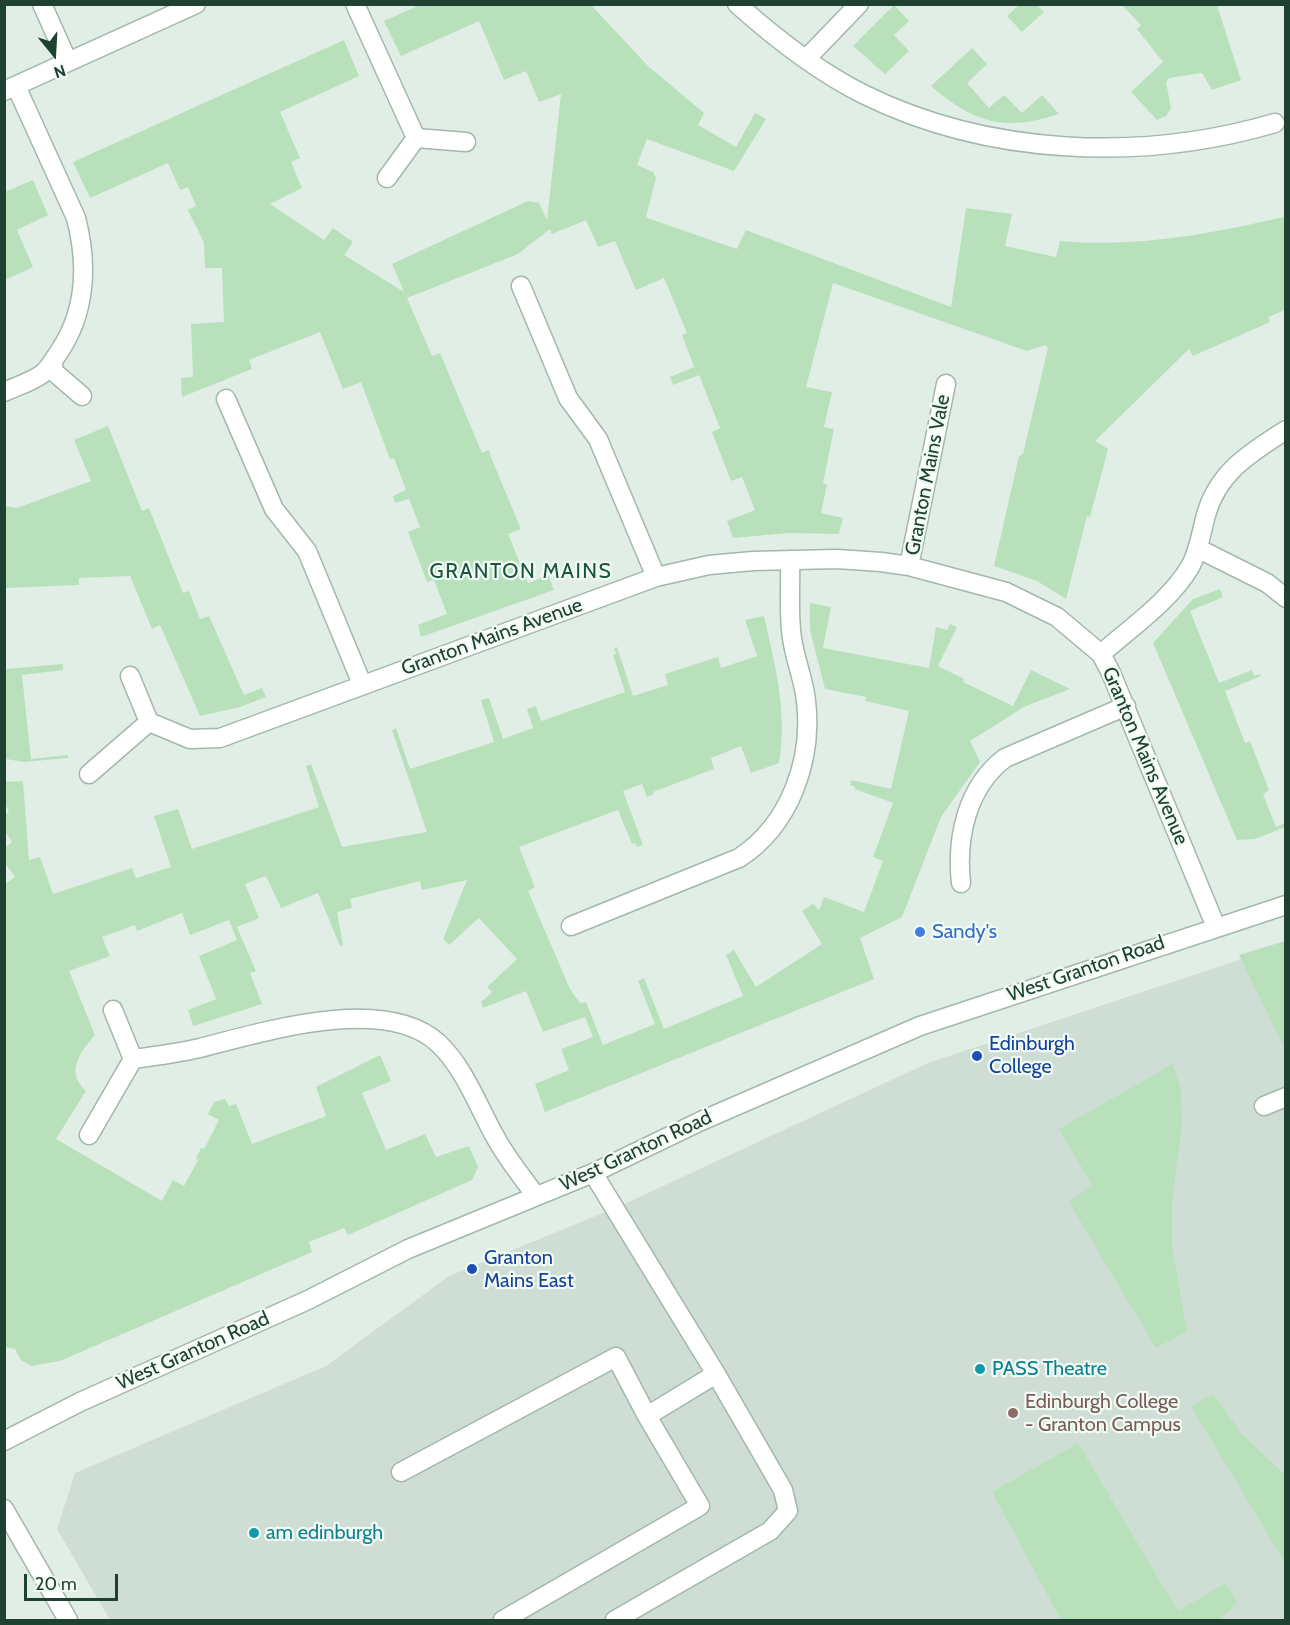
<!DOCTYPE html>
<html>
<head>
<meta charset="utf-8">
<style>
  body { margin:0 }
  #map { position:relative; width:1290px; height:1625px; overflow:hidden; background:#e1eee6; font-family:Cabin,sans-serif }
  canvas { display:block }
  .frame { position:absolute; inset:0; border:6px solid #1f4131; pointer-events:none }
  .north { position:absolute; left:24px; top:24px; width:60px; height:60px; -webkit-text-stroke:4px #f2faf5; paint-order:stroke; rotate:162deg; font-size:16px; font-weight:700; line-height:24px; text-align:center; color:#1f4131 }
  .north::after { content:''; display:block; margin:auto; width:21px; height:27px; background:#1f4131; clip-path:polygon(50% 0,100% 100%,50% 72%,0 100%) }
  .scale { position:absolute; left:24px; top:1574px; width:94px; height:27px; box-sizing:border-box; border:3px solid #1f4131; border-top:0; padding-left:8px; font-size:18px; line-height:21px; white-space:nowrap; color:#1f4131; -webkit-text-stroke:4px #f2faf5; paint-order:stroke }
</style>
</head>
<body>
<div id="map">
<canvas width="1290" height="1625"></canvas>
<div class="frame"></div>
<div class="north">N</div>
<div class="scale">20 m</div>
</div>
<script>
const c = document.querySelector('canvas').getContext('2d');
c.lineJoin = 'round';
function paint(path, color) {
  c.fillStyle = color;
  c.fill(path, 'evenodd');
}
function trace(path, color, width, dash) {
  c.strokeStyle = color;
  c.lineWidth = width;
  c.lineCap = dash ? 'butt' : 'round';
  c.setLineDash(dash || []);
  c.stroke(path);
}
function label(font, color, halo, rows, align = 'center') {
  c.font = font + ' Cabin,sans-serif';
  c.lineWidth = 4.5;
  c.setLineDash([]);
  c.textBaseline = 'middle';
  c.strokeStyle = halo;
  c.fillStyle = color;
  for (const [text, x, y, turn = 0] of rows) {
    c.save();
    c.translate(x, y);
    c.rotate((+turn || 0) * Math.PI / 180);
    c.textAlign = isNaN(turn) ? turn : align;
    if (halo) c.strokeText(text, 0, 0);
    c.fillText(text, 0, 0);
    c.restore();
  }
}
paint(new Path2D(`
  M 1269,950 L 1285,977 L 1285,1620 L 110,1620 L 57,1529 L 75,1473 L 326,1366 L 449,1276 L 620,1206 L 928,1063 Z`), '#cfded4');
paint(new Path2D(`
  M 1020,4 L 1037,5 L 1044,12 L 1022,32 L 1007,16 Z
  M 420,5 L 591,5 L 648,66 L 704,113 L 698,125 L 736,147 L 755,113 L 766,119 L 734,171 L 647,139 L 637,165 L 653,172 L 656,178 L 646,217 L 650,219 L 737,249 L 746,230 L 951,307 L 966,208 L 1012,214 L 1005,246 L 1056,257 L 1060,241 C 1135,248 1210,234 1284,217 L 1285,310 L 1268,317 L 1270,322 L 1193,356 L 1189,349 L 1095,441 L 1108,449 L 1090,517 L 1087,516 L 1066,599 L 1037,581 L 994,566 L 1019,456 L 1023,454 L 1048,348 L 1045,345 L 1027,351 L 833,283 L 806,387 L 832,392 L 824,427 L 834,429 L 823,483 L 827,485 L 821,513 L 843,518 L 839,534 L 788,533 L 733,538 L 727,521 L 755,510 L 742,477 L 731,481 L 712,432 L 720,428 L 699,375 L 673,385 L 670,377 L 694,367 L 682,335 L 687,333 L 664,278 L 636,290 L 615,241 L 598,247 L 586,220 L 552,234 L 550,229 L 518,254 L 407,298 L 432,356 L 440,353 L 482,453 L 489,450 L 491,457 L 521,529 L 508,534 L 528,583 L 548,575 L 554,590 L 421,637 L 418,625 L 447,614 L 434,580 L 427,582 L 408,532 L 420,527 L 409,499 L 395,503 L 393,496 L 406,490 L 394,458 L 390,459 L 361,382 L 343,389 L 320,332 L 249,360 L 252,369 L 182,397 L 181,378 L 193,377 L 191,324 L 224,322 L 222,268 L 205,268 L 204,243 L 188,210 L 196,206 L 188,187 L 180,190 L 168,163 L 90,198 L 73,162 L 344,40 L 359,76 L 280,112 L 300,158 L 291,162 L 302,188 L 270,204 L 324,240 L 333,228 L 353,242 L 344,255 L 404,292 L 392,264 L 528,201 L 539,203 L 547,220 L 561,94 L 539,102 L 526,71 L 504,80 L 479,21 L 401,56 L 384,21 Z
  M 894,5 L 909,21 L 894,35 L 909,51 L 885,74 L 853,46 Z
  M 1122,5 L 1217,5 L 1241,80 L 1212,90 L 1202,73 L 1169,78 L 1166,82 L 1171,108 L 1166,116 L 1157,120 L 1131,92 L 1163,62 L 1137,29 L 1141,25 Z
  M 972,48 L 987,64 L 967,83 L 989,108 L 1004,95 L 1022,113 L 1042,95 L 1059,114 C 1004,132 974,123 931,86 Z
  M 33,180 L 48,215 L 17,230 L 33,267 L 5,280 L 5,192 Z
  M 108,426 L 142,511 L 149,508 L 183,593 L 189,591 L 200,619 L 209,616 L 244,695 L 262,688 L 266,697 L 240,707 L 200,716 L 160,625 L 152,629 L 130,576 L 79,578 L 79,585 L 5,588 L 5,506 L 17,508 L 91,481 L 74,440 Z
  M 1220,589 L 1223,597 L 1190,611 L 1219,683 L 1252,670 L 1254,676 L 1260,674 L 1261,676 L 1225,691 L 1245,743 L 1250,741 L 1269,790 L 1263,794 L 1276,827 L 1285,823 L 1285,827 L 1255,839 L 1237,840 L 1153,643 L 1193,599 Z
  M 810,603 L 831,607 L 823,648 L 929,668 L 936,627 L 947,630 L 950,624 L 957,627 L 938,666 L 964,679 L 963,682 L 1013,706 L 1031,670 L 1070,689 L 1024,707 L 970,741 L 980,762 L 941,817 L 902,917 L 860,938 L 874,979 L 545,1112 L 535,1084 L 569,1070 L 561,1049 L 593,1037 L 585,1017 L 543,1032 L 526,991 L 483,1008 L 481,1002 L 492,992 L 487,987 L 517,959 L 479,918 L 449,945 L 443,939 L 467,880 L 422,890 L 420,881 L 350,899 L 352,908 L 337,912 L 343,945 L 340,946 L 318,893 L 281,908 L 266,876 L 245,884 L 259,918 L 237,927 L 256,971 L 250,973 L 262,1004 L 193,1026 L 188,1010 L 216,999 L 199,956 L 237,940 L 229,920 L 190,935 L 182,913 L 137,931 L 135,925 L 102,937 L 110,956 L 69,971 L 95,1035 C 80,1052 65,1072 86,1091 L 56,1139 L 162,1201 L 173,1180 L 184,1186 L 198,1160 L 196,1158 L 201,1148 L 204,1149 L 219,1120 L 208,1114 L 214,1102 L 225,1099 L 229,1106 L 236,1104 L 252,1144 L 326,1116 L 316,1087 L 380,1055 L 391,1081 L 362,1093 L 386,1150 L 425,1134 L 436,1157 L 469,1146 L 478,1167 L 472,1180 L 348,1235 L 344,1228 L 309,1242 L 312,1252 L 60,1361 L 31,1366 L 21,1360 L 15,1349 L 5,1347 L 4,885 L 15,877 L 5,863 L 5,848 L 12,842 L 5,831 L 5,815 L 9,811 L 5,804 L 5,782 L 23,781 L 29,860 L 40,857 L 53,894 L 132,868 L 136,878 L 171,867 L 154,816 L 178,809 L 192,849 L 319,807 L 306,766 L 311,764 L 342,847 L 427,832 L 392,730 L 396,728 L 410,769 L 494,742 L 481,700 L 489,698 L 503,739 L 533,728 L 527,709 L 536,706 L 541,721 L 625,692 L 613,655 L 616,654 L 614,648 L 617,647 L 633,696 L 668,685 L 665,674 L 718,657 L 721,668 L 757,656 L 745,620 L 764,616 C 775,666 788,712 779,763 L 751,773 L 741,746 L 711,758 L 714,769 L 653,792 L 654,794 L 647,797 L 642,784 L 623,791 L 643,845 L 637,847 L 635,843 L 632,844 L 618,810 L 519,847 L 535,887 L 528,891 L 570,989 L 580,1003 L 586,1002 L 603,1045 L 655,1024 L 638,981 L 644,978 L 664,1029 L 743,996 L 726,955 L 734,950 L 756,987 L 822,944 L 802,911 L 813,904 L 819,910 L 824,897 L 864,912 L 883,861 L 873,857 L 893,803 L 855,789 L 855,787 L 850,785 L 851,780 L 891,789 L 909,711 L 865,701 L 866,697 L 825,689 L 810,630 Z
  M 63,664 L 63,670 L 22,675 L 31,759 L 68,755 L 68,758 L 24,762 L 6,759 L 5,669 Z
  M 1285,941 L 1286,941 L 1285,1049 L 1239,955 Z
  M 1173,1064 L 1181,1090 L 1182,1124 L 1172,1201 L 1172,1247 L 1187,1331 L 1156,1348 L 1069,1202 L 1092,1185 L 1059,1129 Z
  M 1214,1394 L 1240,1432 L 1285,1475 L 1285,1563 L 1191,1406 Z
  M 1078,1443 L 1178,1611 L 1226,1583 L 1237,1603 L 1219,1620 L 1061,1620 L 992,1492 Z`), '#b8e1bb');
const minor = new Path2D(`
  M 42,4 L 68,62
  M 355,4 L 416,138
  M 737,4 C 775,38 817,71 863,94 C 988,156 1142,162 1275,123
  M 806,59 L 859,4
  M 4,91 L 196,4
  M 387,178 L 416,138 L 466,142
  M 521,286 L 568,398 L 598,439 L 656,577
  M 53,361 L 53,371 L 82,396
  M 4,392 C 16,386 32,382 42,374 C 49,369 54,359 59,352 C 86,312 88,264 76,218 L 16,86
  M 226,399 L 274,509 L 307,551 L 362,684
  M 1199,549 L 1267,583 L 1286,598
  M 909,566 L 946,384
  M 1101,654 C 1130,628 1169,602 1190,567 C 1199,551 1201,533 1206,515 C 1218,472 1250,453 1286,430
  M 130,676 L 149,722
  M 89,774 L 149,722 L 190,739 L 220,738 L 656,577 L 709,565 L 753,561 L 837,559 L 881,562 L 909,566 L 1006,592 L 1057,617 L 1101,654 L 1111,673 L 1216,927
  M 961,883 C 956,837 967,787 1005,758 L 1126,706
  M 571,926 L 739,858 C 790,825 813,760 806,701 C 804,680 795,660 792,638 C 788,613 791,586 790,560
  M 133,1059 C 156,1056 178,1053 200,1048 C 263,1032 384,994 438,1043 C 465,1068 479,1109 497,1140 C 508,1160 523,1178 536,1196
  M 1264,1106 L 1286,1097
  M 89,1135 L 133,1059 L 113,1010
  M 593,1173 L 716,1374 L 783,1490 L 788,1511 L 770,1531 L 615,1620
  M 4,1441 L 80,1402 L 308,1300 L 408,1249 L 593,1173 L 701,1121 L 920,1026 L 1286,905
  M 401,1472 L 616,1357 L 647,1416 L 716,1374
  M 4,1509 L 68,1620
  M 503,1620 L 700,1506 L 647,1416`);
trace(minor, '#a3b7ac', 21);
trace(minor, '#fff', 18);
for (const [x, y, r, color] of [
  [920,932,6,"#3f7fe0"],
  [977,1056,6,"#1a4fb4"],
  [472,1269,6,"#1a4fb4"],
  [980,1369,6,"#0f9aa8"],
  [1013,1413,6,"#8d6e63"],
  [254,1533,6,"#0f9aa8"]
]) {
  const dot = new Path2D();
  dot.arc(x, y, r, 0, 2 * Math.PI);
  c.fillStyle = color;
  c.fill(dot);
  trace(dot, '#f2faf5', 2);
}
label('20px', '#1f4131', '#f2faf5', [
  ["Granton Mains Vale",928,475,-79],
  ["Granton Mains Avenue",492,637,-20],
  ["Granton Mains Avenue",1145,756,67],
  ["West Granton Road",1086,969,-19],
  ["West Granton Road",636,1151,-25],
  ["West Granton Road",193,1351,-24]
]);
label('20px', '#366cbe', '#f2faf5', [
  ["Sandy's",932,932]
], 'left');
label('20px', '#164399', '#f2faf5', [
  ["Edinburgh",989,1044],
  ["College",989,1067],
  ["Granton",484,1258],
  ["Mains East",484,1281]
], 'left');
label('20px', '#0d838f', '#f2faf5', [
  ["PASS Theatre",992,1369],
  ["am edinburgh",266,1533]
], 'left');
label('20px', '#785e54', '#f2faf5', [
  ["Edinburgh College",1025,1402],
  ["- Granton Campus",1025,1425]
], 'left');
c.letterSpacing = '1.5px';
label('21px', '#19553b', '#f2faf5', [
  ["GRANTON MAINS",521,572]
]);
c.letterSpacing = '0px';
</script>
</body>
</html>
